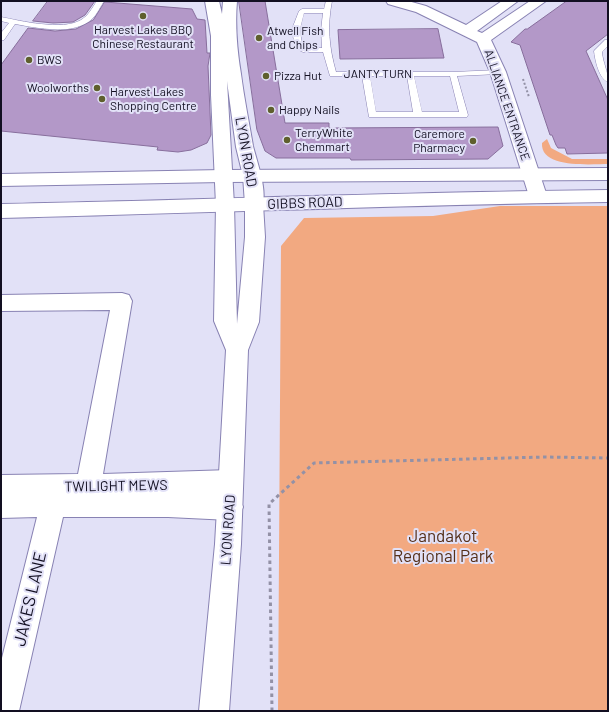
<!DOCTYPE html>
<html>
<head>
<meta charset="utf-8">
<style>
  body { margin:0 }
  #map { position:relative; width:609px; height:712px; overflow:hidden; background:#e2e1f7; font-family:Barlow,sans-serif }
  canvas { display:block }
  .frame { position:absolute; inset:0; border:2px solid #120f21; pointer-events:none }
</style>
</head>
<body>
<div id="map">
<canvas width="609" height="712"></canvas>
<div class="frame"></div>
</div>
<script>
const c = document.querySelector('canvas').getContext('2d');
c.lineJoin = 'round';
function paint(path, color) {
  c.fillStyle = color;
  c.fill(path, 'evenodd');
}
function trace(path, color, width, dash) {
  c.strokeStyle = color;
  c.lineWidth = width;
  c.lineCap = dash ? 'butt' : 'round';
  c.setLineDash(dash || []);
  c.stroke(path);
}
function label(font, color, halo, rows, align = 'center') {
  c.font = font + ' Barlow,sans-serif';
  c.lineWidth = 4;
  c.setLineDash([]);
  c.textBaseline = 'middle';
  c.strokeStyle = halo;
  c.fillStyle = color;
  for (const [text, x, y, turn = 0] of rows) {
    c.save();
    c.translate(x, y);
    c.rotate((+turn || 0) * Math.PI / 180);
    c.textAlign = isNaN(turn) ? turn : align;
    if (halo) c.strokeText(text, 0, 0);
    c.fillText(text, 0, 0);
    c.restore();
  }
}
paint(new Path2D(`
  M 547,139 L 551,148 L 572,159 L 608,159 L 608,164 C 592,164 540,169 542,143 Z
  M 500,206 L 608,206 L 608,711 L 278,711 L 281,246 L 304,218 L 433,216 Z`), '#f2a981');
const building = new Path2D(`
  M 48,1 L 95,1 L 85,15 L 73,22 L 53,23 L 33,21 Z
  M 239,1 L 265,1 L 285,123 L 329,123 L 329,128 L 498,127 L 503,146 L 488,159 L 351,160 L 350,158 L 276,158 L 265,151 L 257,130 Z
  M 567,1 L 608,1 L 608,34 L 586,51 L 608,100 L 608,153 L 567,154 L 565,148 L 558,148 L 556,145 L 552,135 L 550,135 L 520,45 L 511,42 L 525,29 L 527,29 Z
  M 105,2 L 192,9 L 197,19 L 205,20 L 207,53 L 210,53 L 208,66 L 211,135 L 207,143 L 191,150 L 178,152 L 157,150 L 158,147 L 1,131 L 1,65 L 28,28 L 55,31 L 76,29 L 93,20 Z
  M 438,29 L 444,58 L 340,59 L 338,30 Z`);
paint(building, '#b398c8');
trace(building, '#876e9c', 1);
const service = new Path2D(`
  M 97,1 L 104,1 C 100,7 97,14 92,19 C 73,36 38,28 15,24 L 4,40 L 1,40 L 1,33 L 9,23 L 1,21 L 1,17 C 21,21 62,31 81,20 C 89,15 92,8 97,1 Z
  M 326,1 L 332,1 C 327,26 329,47 336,72 L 453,72 L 498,70 L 502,72 L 498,74 L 457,76 L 468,115 L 467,117 L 369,117 L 362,76 L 330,76 L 323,52 L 303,52 L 295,48 L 292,29 L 299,11 L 302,9 L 324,9 ZM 304,13 L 323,13 L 321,30 L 322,48 L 302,47 L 300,29 ZM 370,76 L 407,76 L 413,112 L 376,112 ZM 414,76 L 450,76 L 459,112 L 422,112 Z
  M 605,40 L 608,40 L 608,46 L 602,52 C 603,64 608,70 608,82 C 599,79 595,60 594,51 Z`);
const minor = new Path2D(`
  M 205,1 L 219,1 L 222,14 L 223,1 L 237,1 C 235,25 237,50 241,74 C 244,98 249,122 253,146 C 257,162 269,194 261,209 L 254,211 L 247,209 L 245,204 L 243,176 L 236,147 L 227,81 L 234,205 L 232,210 L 225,212 L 218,210 L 216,205 L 211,95 L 211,36 Z
  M 386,1 L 408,1 L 426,6 L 466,25 L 502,1 L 518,1 L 477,31 L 482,33 L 530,1 L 546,1 L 491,40 L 506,72 L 547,196 L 544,201 L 538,202 L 532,201 L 529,196 L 490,72 L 477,42 L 416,12 L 388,4 Z
  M 122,293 L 129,295 L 132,301 L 103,474 L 231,470 L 240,473 L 243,482 L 240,491 L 229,494 L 239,498 L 243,507 L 239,516 L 230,520 L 168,517 L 63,517 L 19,711 L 1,711 L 1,662 L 37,517 L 1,518 L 1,475 L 78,474 L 110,310 L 1,311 L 1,295 Z`);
const tertiary = new Path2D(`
  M 254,197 L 261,199 L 263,204 L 265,237 L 259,322 L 248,350 L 241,544 L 229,711 L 199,711 L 215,544 L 226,350 L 214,321 L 216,205 L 218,200 L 225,198 L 232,200 L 234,205 L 237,324 L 245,237 L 245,204 L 247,199 Z`);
const secondary = new Path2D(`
  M 608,168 L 608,180 L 223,182 L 1,186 L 1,174 L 223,170 Z
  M 608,190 L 608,202 C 406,205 203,213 1,218 L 1,204 C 203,200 406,192 608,190 Z`);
trace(service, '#8882b3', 1);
trace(minor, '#8882b3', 2);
trace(tertiary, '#8882b3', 2);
trace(secondary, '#8882b3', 2);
trace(new Path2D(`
  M 523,79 L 529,97`), '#9391a6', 2, [2, 2]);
trace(new Path2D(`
  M 272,711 L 269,504 L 314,463 L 545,457 L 608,458`), '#9391a6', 3, [3.5, 3.5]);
paint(service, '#fff');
paint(minor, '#fff');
paint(tertiary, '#fff');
paint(secondary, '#fff');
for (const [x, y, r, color] of [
  [143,16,4,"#5f5f2d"],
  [259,38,4,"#5f5f2d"],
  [29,60,4,"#5f5f2d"],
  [266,76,4,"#5f5f2d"],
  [97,88,4,"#5f5f2d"],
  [102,99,4,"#5f5f2d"],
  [271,110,4,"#5f5f2d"],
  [287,140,4,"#5f5f2d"],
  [473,141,4,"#5f5f2d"]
]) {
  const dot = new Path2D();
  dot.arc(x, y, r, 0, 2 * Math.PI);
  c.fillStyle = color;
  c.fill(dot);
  trace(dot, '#e2e1f7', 1.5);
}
label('12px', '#120f21', '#e2e1f7', [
  ["Harvest Lakes BBQ",143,30,"center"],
  ["Chinese Restaurant",143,44,"center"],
  ["Atwell Fish",267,31],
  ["and Chips",267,45],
  ["BWS",37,60],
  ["Pizza Hut",274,76],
  ["Woolworths",89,88,"right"],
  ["Harvest Lakes",110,92],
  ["Shopping Centre",110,106],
  ["Happy Nails",279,110],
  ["TerryWhite",295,133],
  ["Chemmart",295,147],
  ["Caremore",465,134,"right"],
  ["Pharmacy",465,148,"right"]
], 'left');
label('12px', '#120f21', '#e2e1f7', [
  ["JANTY TURN",378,74],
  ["ALLIANCE ENTRANCE",507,105,71]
]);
label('14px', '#120f21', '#e2e1f7', [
  ["LYON ROAD",246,152,80],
  ["GIBBS ROAD",305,203,-2],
  ["TWILIGHT MEWS",116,486,-1],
  ["LYON ROAD",228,530,-86]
]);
label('17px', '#55301a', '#e2e1f7', [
  ["Jandakot",443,536],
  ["Regional Park",443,556]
]);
label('17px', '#120f21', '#e2e1f7', [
  ["JAKES LANE",30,599,-77]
]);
</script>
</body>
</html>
